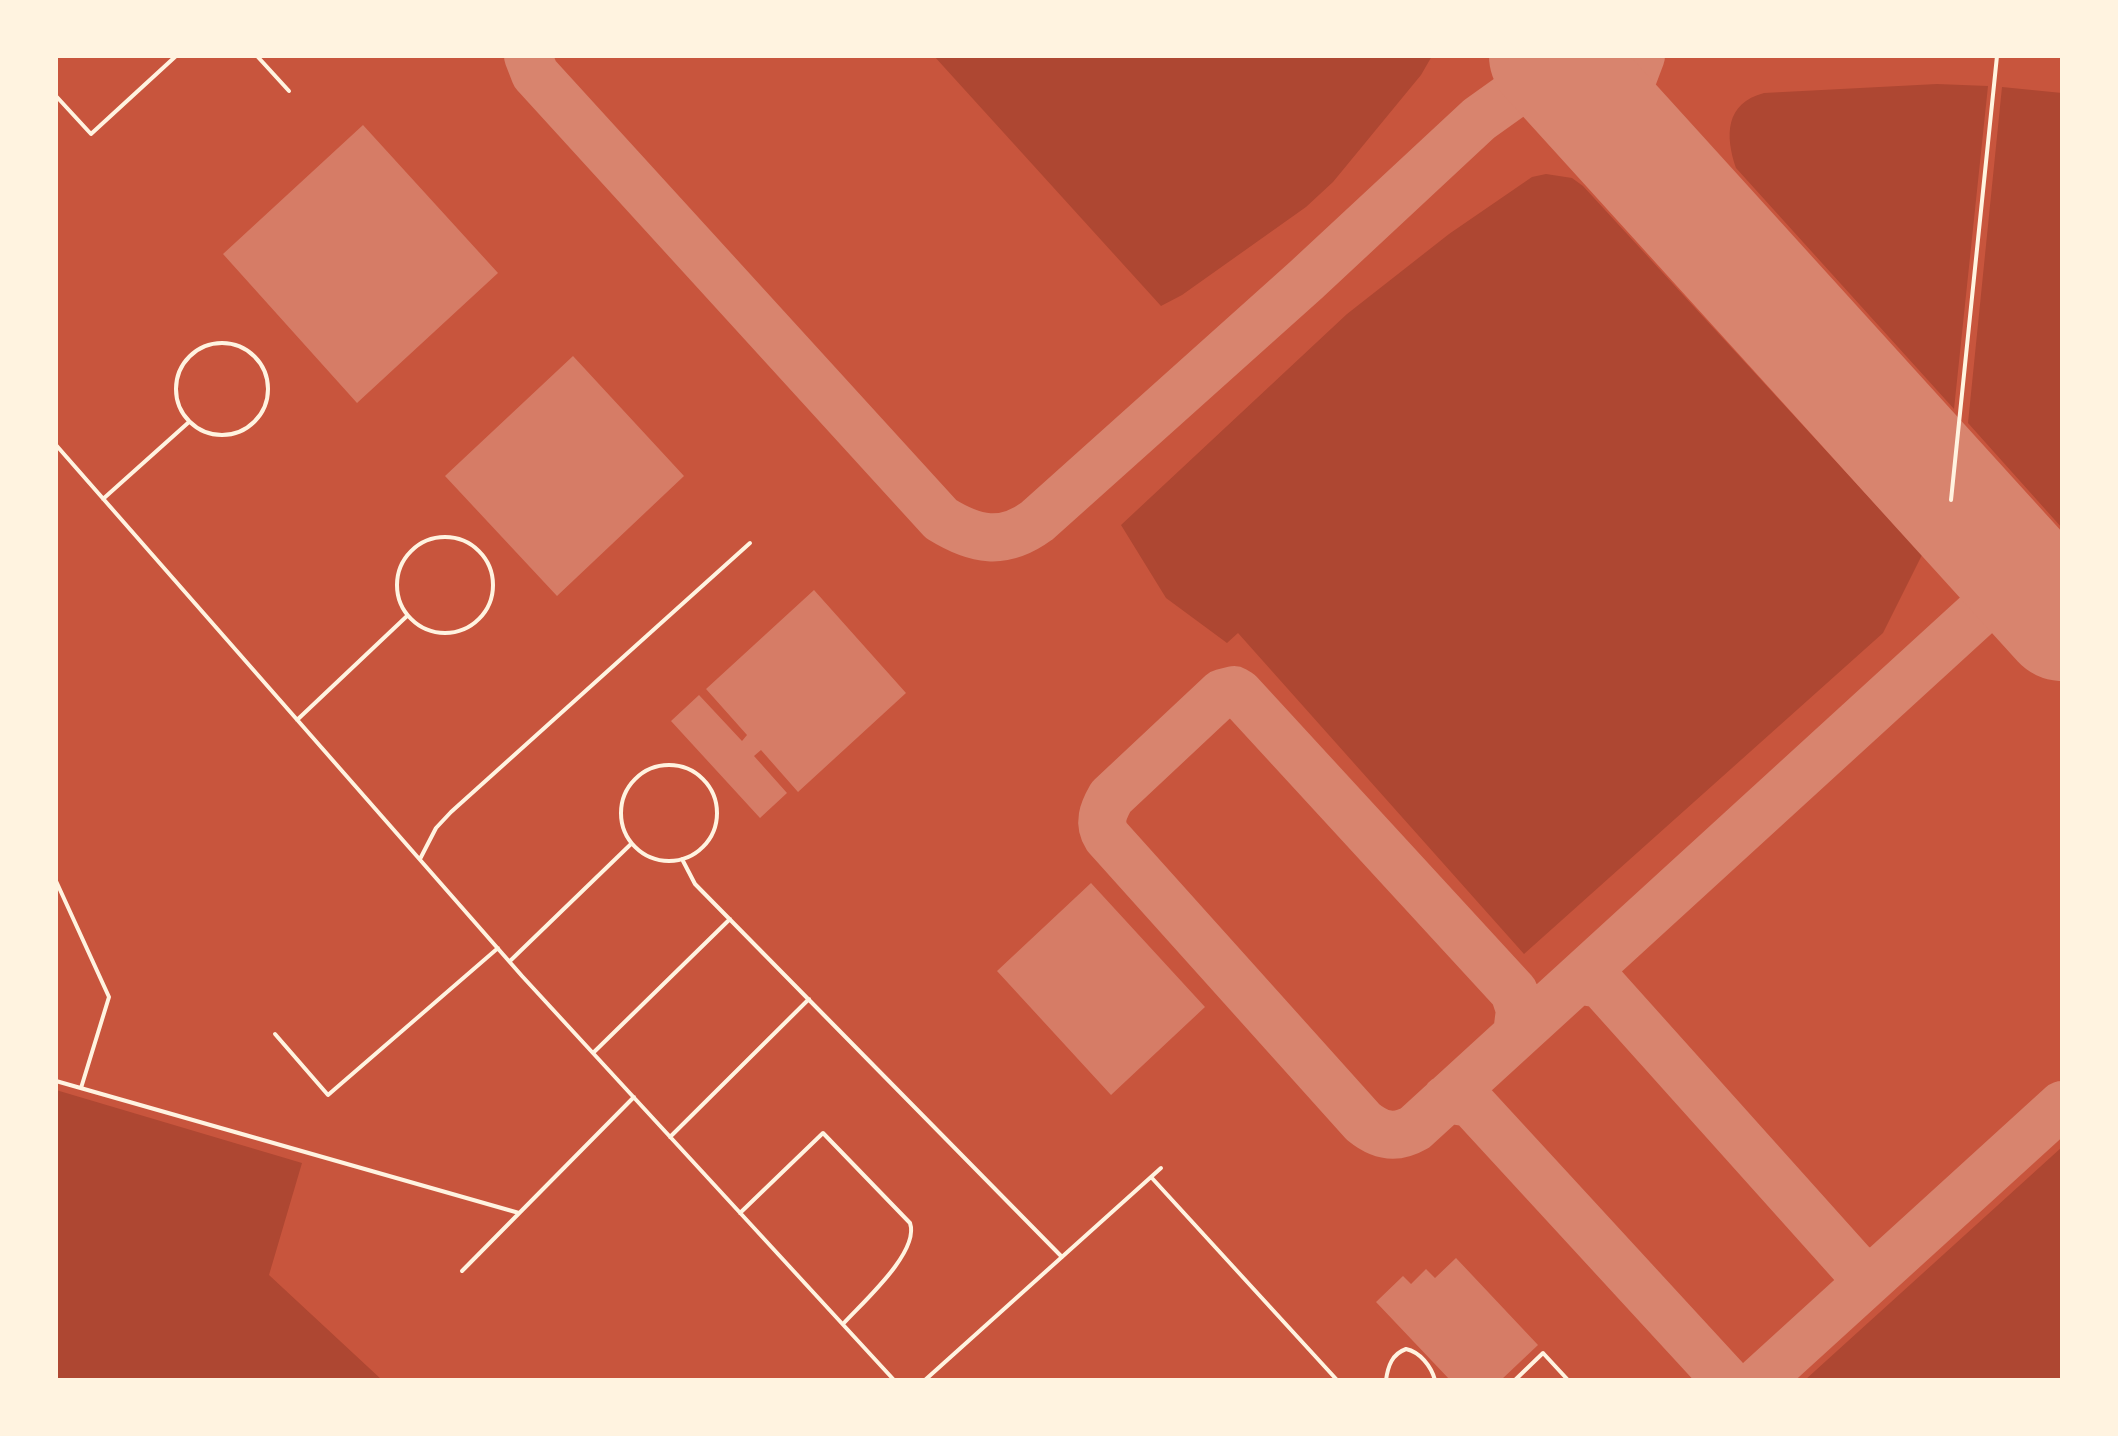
<!DOCTYPE html>
<html>
<head>
<meta charset="utf-8">
<style>
  body { margin:0 }
  #map { position:relative; width:2118px; height:1436px; overflow:hidden; background:#c8553d; font-family:Karla,sans-serif }
  canvas { display:block }
  .frame { position:absolute; inset:0; border:58px solid #fff3e0; pointer-events:none }
</style>
</head>
<body>
<div id="map">
<canvas width="2118" height="1436"></canvas>
<div class="frame"></div>
</div>
<script>
const c = document.querySelector('canvas').getContext('2d');
c.lineJoin = 'round';
function paint(path, color) {
  c.fillStyle = color;
  c.fill(path, 'evenodd');
}
function trace(path, color, width, dash) {
  c.strokeStyle = color;
  c.lineWidth = width;
  c.lineCap = dash ? 'butt' : 'round';
  c.setLineDash(dash || []);
  c.stroke(path);
}
paint(new Path2D(`
  M 934,56 L 1432,56 L 1421,75 L 1333,182 L 1306,207 L 1182,295 L 1161,306 Z
  M 1937,84 L 1988,86 L 1954,409 L 1736,168 C 1725,136 1725,103 1764,93 Z
  M 2002,87 L 2062,93 L 2062,528 L 1968,423 Z
  M 1546,174 L 1572,178 L 1583,186 L 1922,555 L 1883,633 L 1524,954 L 1238,633 L 1227,643 L 1166,598 L 1121,525 L 1347,314 L 1449,234 L 1532,177 Z
  M 56,1090 L 302,1163 L 269,1275 L 382,1380 L 56,1380 Z
  M 2062,1147 L 2062,1380 L 1805,1380 Z`), '#ae4732');
trace(new Path2D(`
  M 528,56 L 535,74 L 941,519 C 975,540 1003,546 1037,521 L 1306,280 L 1479,119 L 1521,89 L 1577,56
  M 1628,143 L 1627,93 L 1641,56
  M 1577,980 L 1601,984 L 1853,1265 L 1863,1272 L 1876,1274
  M 1517,1034 L 1520,1010 L 1514,992 L 1239,693 L 1234,690 L 1222,693 L 1111,797 C 1103,811 1098,823 1107,837 L 1363,1122 C 1380,1136 1396,1139 1415,1128 L 2007,587 L 2031,587
  M 1446,1099 L 1471,1103 L 1726,1380
  M 1760,1380 L 2062,1105`), '#d8846e', 48);
trace(new Path2D(`
  M 1549,56 L 2062,621`), '#d8846e', 120);
paint(new Path2D(`
  M 363,125 L 498,273 L 357,403 L 223,254 Z
  M 573,356 L 684,476 L 557,596 L 445,476 Z
  M 814,590 L 906,693 L 798,792 L 761,750 L 754,756 L 787,793 L 760,818 L 671,721 L 699,695 L 742,741 L 747,735 L 706,689 Z
  M 1091,883 L 1205,1007 L 1111,1095 L 997,971 Z
  M 1456,1258 L 1538,1345 L 1501,1380 L 1450,1380 L 1376,1302 L 1403,1276 L 1411,1284 L 1426,1269 L 1435,1278 Z`), '#d67c66');
trace(new Path2D(`
  M 257,56 L 289,91
  M 56,96 L 91,134 L 176,56
  M176 389a46 46 0 1 1 92 0a46 46 0 1 1-92 0Z
  M 56,445 L 522,976 L 894,1380
  M 103,499 L 189,422
  M 1951,500 L 1997,56
  M397 585a48 48 0 1 1 96 0a48 48 0 1 1-96 0Z
  M 297,720 L 407,616
  M621 813a48 48 0 1 1 96 0a48 48 0 1 1-96 0Z
  M 420,859 L 436,828 L 451,812 L 750,543
  M 682,859 L 695,884 L 1062,1257
  M 56,881 L 109,997 L 81,1088
  M 510,961 L 631,844
  M 275,1034 L 328,1095 L 498,948
  M 593,1053 L 730,919
  M 56,1081 L 519,1213
  M 670,1137 L 809,999
  M 1151,1177 L 1337,1380
  M 740,1213 L 823,1133 L 910,1223 C 920,1252 862,1303 843,1324
  M 462,1271 L 634,1097
  M 925,1380 L 1161,1168
  M 1386,1380 C 1388,1366 1392,1354 1406,1349 C 1420,1352 1431,1366 1435,1380
  M 1515,1380 L 1543,1353 L 1568,1380`), '#fff3e0', 4);
</script>
</body>
</html>
